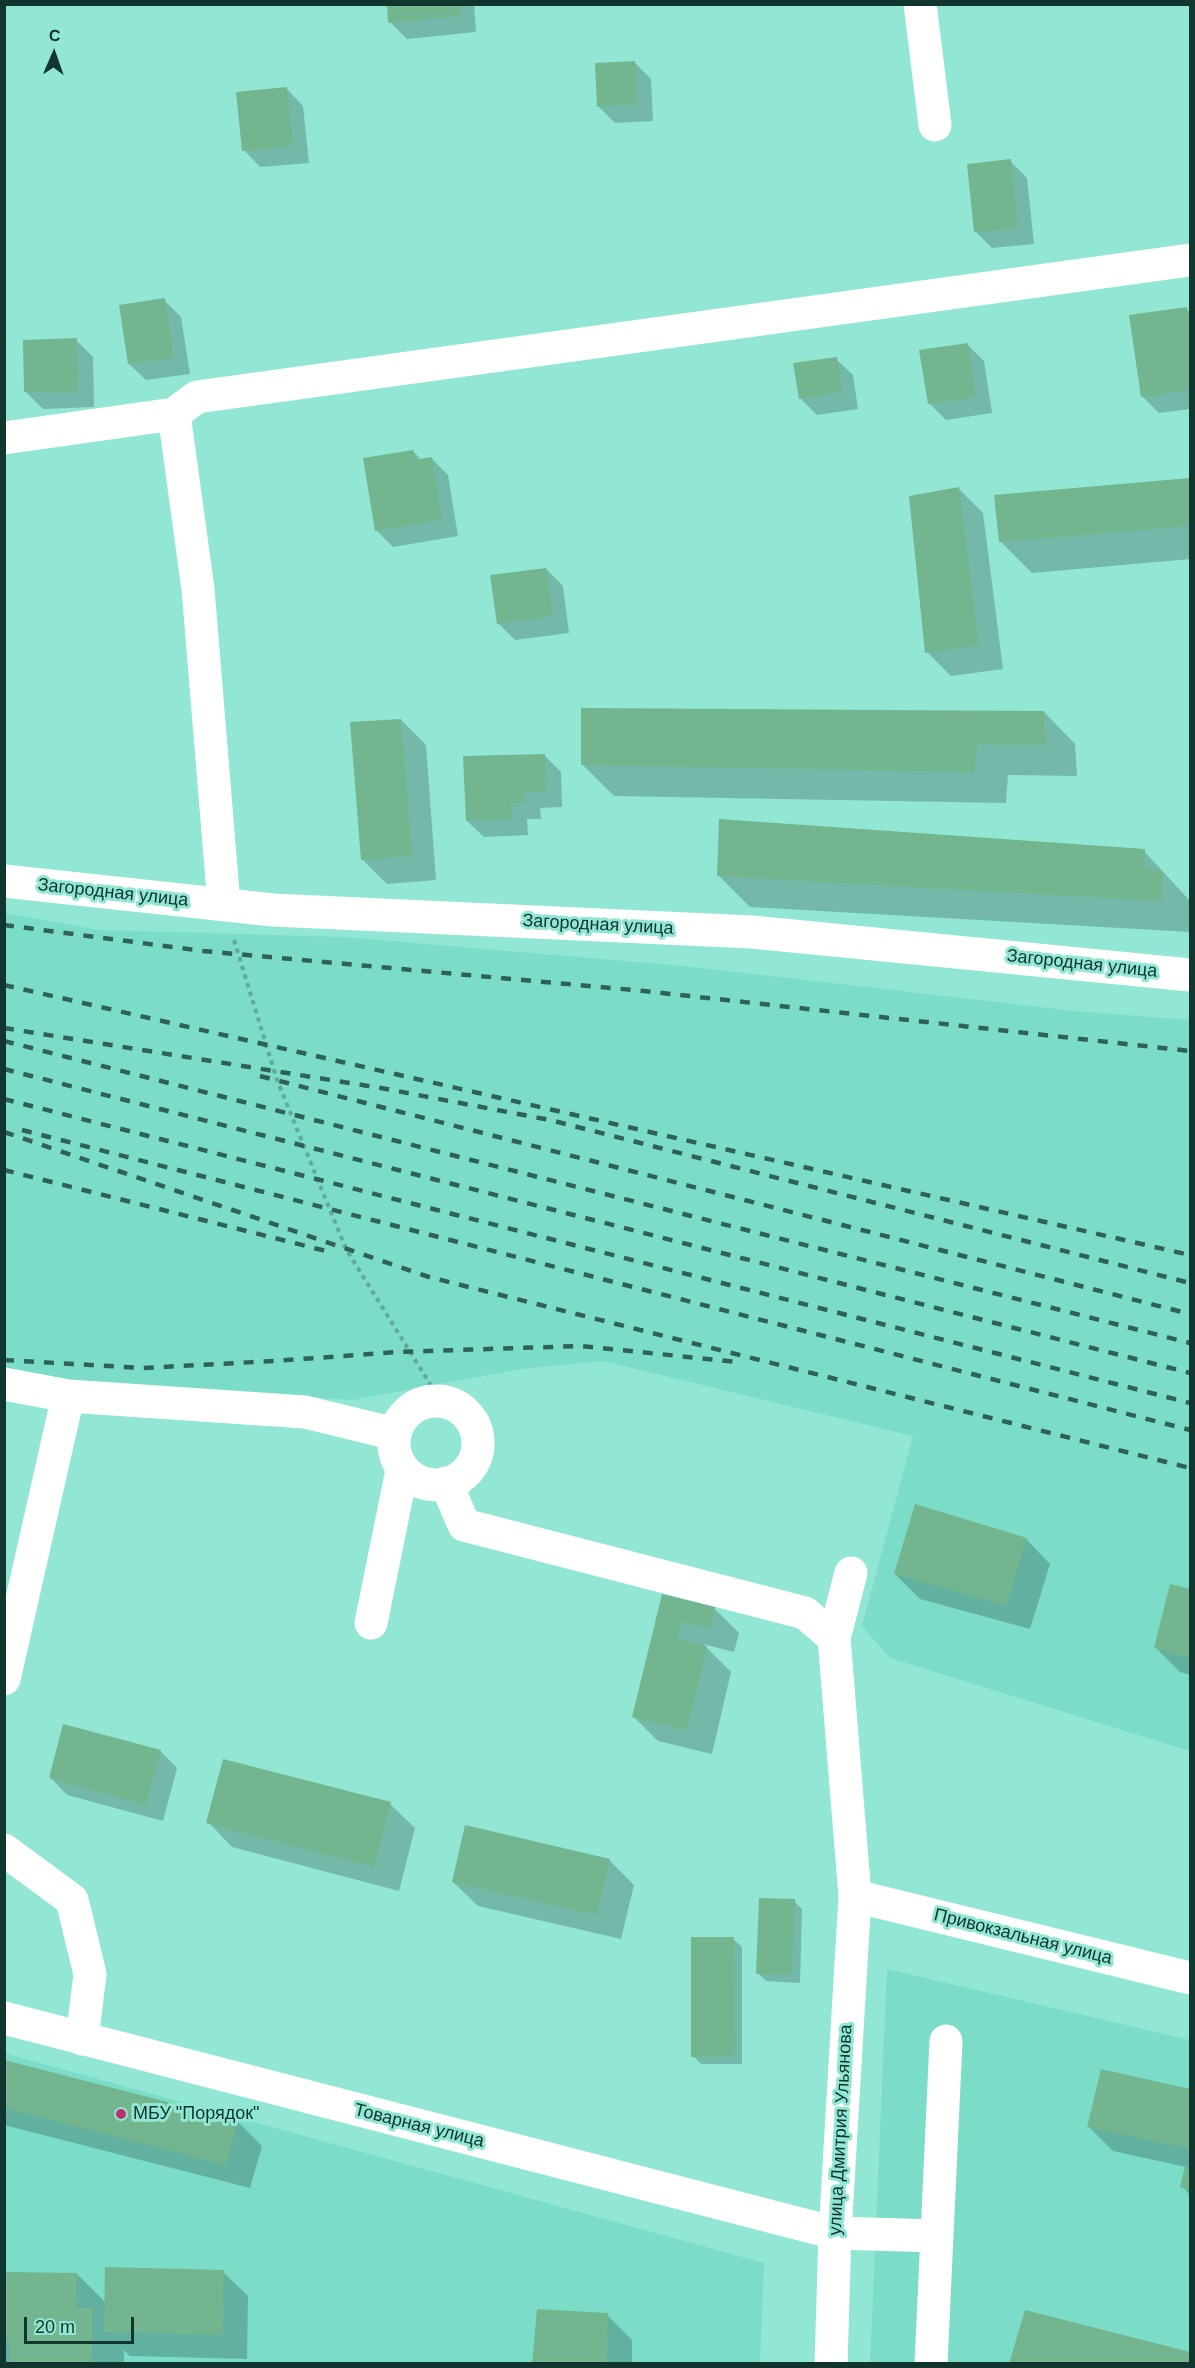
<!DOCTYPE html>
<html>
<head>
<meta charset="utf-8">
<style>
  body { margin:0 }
  #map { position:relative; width:1195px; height:2368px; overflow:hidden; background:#91e7d4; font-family:Helvetica,sans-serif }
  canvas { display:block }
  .frame { position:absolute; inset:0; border:6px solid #11362f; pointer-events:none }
  .north { position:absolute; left:24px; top:24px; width:60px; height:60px; -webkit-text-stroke:4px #91e7d4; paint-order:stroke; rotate:2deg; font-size:16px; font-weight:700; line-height:24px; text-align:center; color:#11362f }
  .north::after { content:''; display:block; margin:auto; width:21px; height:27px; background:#11362f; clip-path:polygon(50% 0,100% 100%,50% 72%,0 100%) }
  .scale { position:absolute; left:24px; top:2317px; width:110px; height:27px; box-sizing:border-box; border:3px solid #11362f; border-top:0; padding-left:8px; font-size:18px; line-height:21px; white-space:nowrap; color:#11362f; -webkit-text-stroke:4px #91e7d4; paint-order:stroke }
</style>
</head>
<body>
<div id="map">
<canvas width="1195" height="2368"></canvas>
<div class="frame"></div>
<div class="north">С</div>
<div class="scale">20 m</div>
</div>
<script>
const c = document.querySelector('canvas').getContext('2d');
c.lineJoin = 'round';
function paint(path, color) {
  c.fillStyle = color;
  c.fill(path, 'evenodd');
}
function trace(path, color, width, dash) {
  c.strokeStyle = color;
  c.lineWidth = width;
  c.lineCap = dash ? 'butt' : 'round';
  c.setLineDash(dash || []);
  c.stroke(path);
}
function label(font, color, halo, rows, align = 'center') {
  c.font = font + ' Helvetica,sans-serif';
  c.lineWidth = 6;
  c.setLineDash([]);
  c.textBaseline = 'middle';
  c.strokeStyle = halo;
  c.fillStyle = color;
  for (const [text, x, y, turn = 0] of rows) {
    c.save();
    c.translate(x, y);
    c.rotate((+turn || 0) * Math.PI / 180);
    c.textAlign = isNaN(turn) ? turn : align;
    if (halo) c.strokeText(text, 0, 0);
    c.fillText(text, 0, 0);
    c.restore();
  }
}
paint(new Path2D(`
  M 4,913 L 99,930 L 344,937 L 684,966 L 1075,1011 L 1190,1020 L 1190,1751 L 890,1658 L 862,1626 L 913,1436 L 603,1361 L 521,1369 L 353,1400 L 94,1384 L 5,1368 Z
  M 887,1969 L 1190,2040 L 1190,2363 L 870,2364 Z
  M 4,2053 L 764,2263 L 760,2363 L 5,2363 Z`), '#7bddc8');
paint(new Path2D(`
  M 388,4 L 474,4 L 476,32 L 407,39 L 390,22 Z
  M 634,62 L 651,79 L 653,121 L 615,123 L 598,106 Z
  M 287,89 L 303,106 L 309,163 L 260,167 L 244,150 Z
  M 1010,161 L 1027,178 L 1034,244 L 992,248 L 976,232 Z
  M 164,300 L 181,317 L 190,374 L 146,380 L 129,364 Z
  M 1186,308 L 1190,312 L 1190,409 L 1159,413 L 1143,397 Z
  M 76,340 L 93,357 L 94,407 L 43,409 L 26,392 Z
  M 967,344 L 984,361 L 992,413 L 946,420 L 929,403 Z
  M 836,359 L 853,375 L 858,409 L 817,415 L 800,398 Z
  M 413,451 L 422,461 L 432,459 L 448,475 L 458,536 L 393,547 L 376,530 Z
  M 1190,480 L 1190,559 L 1032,573 L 1000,541 L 996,496 Z
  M 959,489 L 983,513 L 1003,669 L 951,676 L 927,652 Z
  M 546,569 L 563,586 L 569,633 L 515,640 L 498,623 Z
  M 1044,712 L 1075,744 L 1077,776 L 1008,775 L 1006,803 L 614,796 L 583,765 Z
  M 401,720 L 426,745 L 436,880 L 387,884 L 362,859 Z
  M 544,755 L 561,772 L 562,807 L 540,808 L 541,819 L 527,819 L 528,835 L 484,837 L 467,821 Z
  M 1144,851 L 1190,901 L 1190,932 L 750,907 L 719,876 Z
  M 1026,1539 L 1050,1564 L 1030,1629 L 920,1599 L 895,1574 Z
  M 1171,1586 L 1190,1591 L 1190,1675 L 1180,1672 L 1155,1647 Z
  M 663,1596 L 714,1608 L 739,1633 L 734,1652 L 703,1644 L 731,1672 L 712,1754 L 658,1741 L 634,1717 Z
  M 160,1751 L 177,1768 L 163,1821 L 67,1795 L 51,1778 Z
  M 390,1804 L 415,1828 L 399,1891 L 232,1847 L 208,1822 Z
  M 609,1860 L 634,1885 L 621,1939 L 478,1906 L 453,1882 Z
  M 794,1901 L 802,1909 L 800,1983 L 766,1981 L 758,1973 Z
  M 733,1939 L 742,1947 L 742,2064 L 701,2064 L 693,2056 Z
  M 4,2061 L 237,2121 L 262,2146 L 250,2188 L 4,2125 Z
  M 1102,2071 L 1190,2091 L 1190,2195 L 1182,2186 L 1186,2167 L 1113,2151 L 1089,2127 Z
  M 223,2272 L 248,2296 L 247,2359 L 130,2356 L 124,2350 L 124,2364 L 4,2364 L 4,2274 L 77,2274 L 106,2303 Z
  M 607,2315 L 632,2340 L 632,2364 L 534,2364 Z`), '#0003');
paint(new Path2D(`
  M 387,4 L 459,4 L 460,16 L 388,23 Z
  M 635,61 L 637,104 L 597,107 L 595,63 Z
  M 287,87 L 293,146 L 242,151 L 236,92 Z
  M 1011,159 L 1018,228 L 974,232 L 967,164 Z
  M 165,298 L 174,358 L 128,364 L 119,305 Z
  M 1187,307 L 1190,331 L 1190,390 L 1141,397 L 1129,315 Z
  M 77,338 L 78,391 L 24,392 L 23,340 Z
  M 968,343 L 976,397 L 928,404 L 919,350 Z
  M 837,357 L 842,392 L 799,399 L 793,363 Z
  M 413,450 L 415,460 L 432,457 L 442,520 L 375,531 L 363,458 Z
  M 1190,478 L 1190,526 L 999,542 L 994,495 Z
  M 959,487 L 979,645 L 925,653 L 909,496 Z
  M 546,568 L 553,616 L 497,624 L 490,575 Z
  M 581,708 L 1044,711 L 1046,745 L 977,744 L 975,772 L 581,765 Z
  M 401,719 L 412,856 L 361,860 L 350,722 Z
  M 545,754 L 546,791 L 524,792 L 525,803 L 511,803 L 512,819 L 466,821 L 463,756 Z
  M 719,819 L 1145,849 L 1145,870 L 1163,871 L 1162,901 L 717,876 Z
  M 915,1504 L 1027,1538 L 1006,1606 L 894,1574 Z
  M 1170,1584 L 1190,1589 L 1190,1658 L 1154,1648 Z
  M 662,1594 L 715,1607 L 710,1628 L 681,1621 L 677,1639 L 707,1646 L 687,1730 L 632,1717 Z
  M 63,1724 L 161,1750 L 146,1805 L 49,1778 Z
  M 223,1759 L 391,1802 L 374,1867 L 206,1823 Z
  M 465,1825 L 610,1859 L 597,1915 L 452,1882 Z
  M 759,1898 L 795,1899 L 792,1975 L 756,1974 Z
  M 691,1937 L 734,1937 L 735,2056 L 691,2057 Z
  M 4,2060 L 238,2120 L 226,2165 L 4,2108 Z
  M 1101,2069 L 1190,2089 L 1190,2149 L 1087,2127 Z
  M 1185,2167 L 1190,2168 L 1190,2190 L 1180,2187 Z
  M 105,2267 L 224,2270 L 223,2335 L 104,2332 Z
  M 4,2272 L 77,2273 L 76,2308 L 93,2308 L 91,2364 L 10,2364 L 10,2342 L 4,2342 Z
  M 537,2309 L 608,2313 L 607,2364 L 532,2364 Z
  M 1025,2310 L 1190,2352 L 1190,2364 L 1009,2364 Z`), '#72b58f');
trace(new Path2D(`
  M 234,940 L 277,1080 L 346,1249 L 440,1400`), '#64a89a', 4, [4.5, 4.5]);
trace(new Path2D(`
  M 920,4 L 935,125
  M 174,414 L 198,589 L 224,905
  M 4,438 L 174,414 L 197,397 L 1190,260
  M 4,881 L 273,910 L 752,932 L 1190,975
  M 4,1384 L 68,1396 L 305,1412 L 395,1434
  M394 1443a42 42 0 1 1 84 0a42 42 0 1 1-84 0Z
  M 446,1483 L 464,1525 L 805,1613 L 834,1638
  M 371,1623 L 402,1470
  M 4,1679 L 68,1396
  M 4,1850 L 72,1900 L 90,1974 L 82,2039
  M 855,1896 L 1190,1978
  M 4,2018 L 835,2233 L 937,2236
  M 831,2364 L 835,2233 L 855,1896 L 834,1638 L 851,1573
  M 931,2364 L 946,2041`), '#fff', 33);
trace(new Path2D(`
  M 4,925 L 203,951 L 644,991 L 1190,1051
  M 4,985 L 1190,1255
  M 4,1028 L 381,1088 L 550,1120 L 1190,1283
  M 4,1041 L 1190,1343
  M 4,1069 L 1190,1373
  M 260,1076 L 1190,1314
  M 4,1099 L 1190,1403
  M 22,1130 L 1190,1430
  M 4,1132 L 429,1277 L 1190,1468
  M 4,1170 L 330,1252
  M 4,1360 L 143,1368 L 274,1361 L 398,1352 L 580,1346 L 738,1362`), '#306157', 4.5, [10, 10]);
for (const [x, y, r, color] of [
  [121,2114,6,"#ba316e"]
]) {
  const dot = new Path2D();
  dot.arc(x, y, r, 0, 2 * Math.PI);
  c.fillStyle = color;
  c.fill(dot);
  trace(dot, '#91e7d4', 2);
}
label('18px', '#11362f', '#91e7d4', [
  ["Загородная улица",113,893,6],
  ["Загородная улица",598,925,3],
  ["Загородная улица",1082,964,6],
  ["Привокзальная улица",1023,1937,14],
  ["Товарная улица",419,2126,14],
  ["улица Дмитрия Ульянова",841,2130,-87]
]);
label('18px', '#11362f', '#91e7d4', [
  ["МБУ \"Порядок\"",133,2114]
], 'left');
</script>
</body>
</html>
